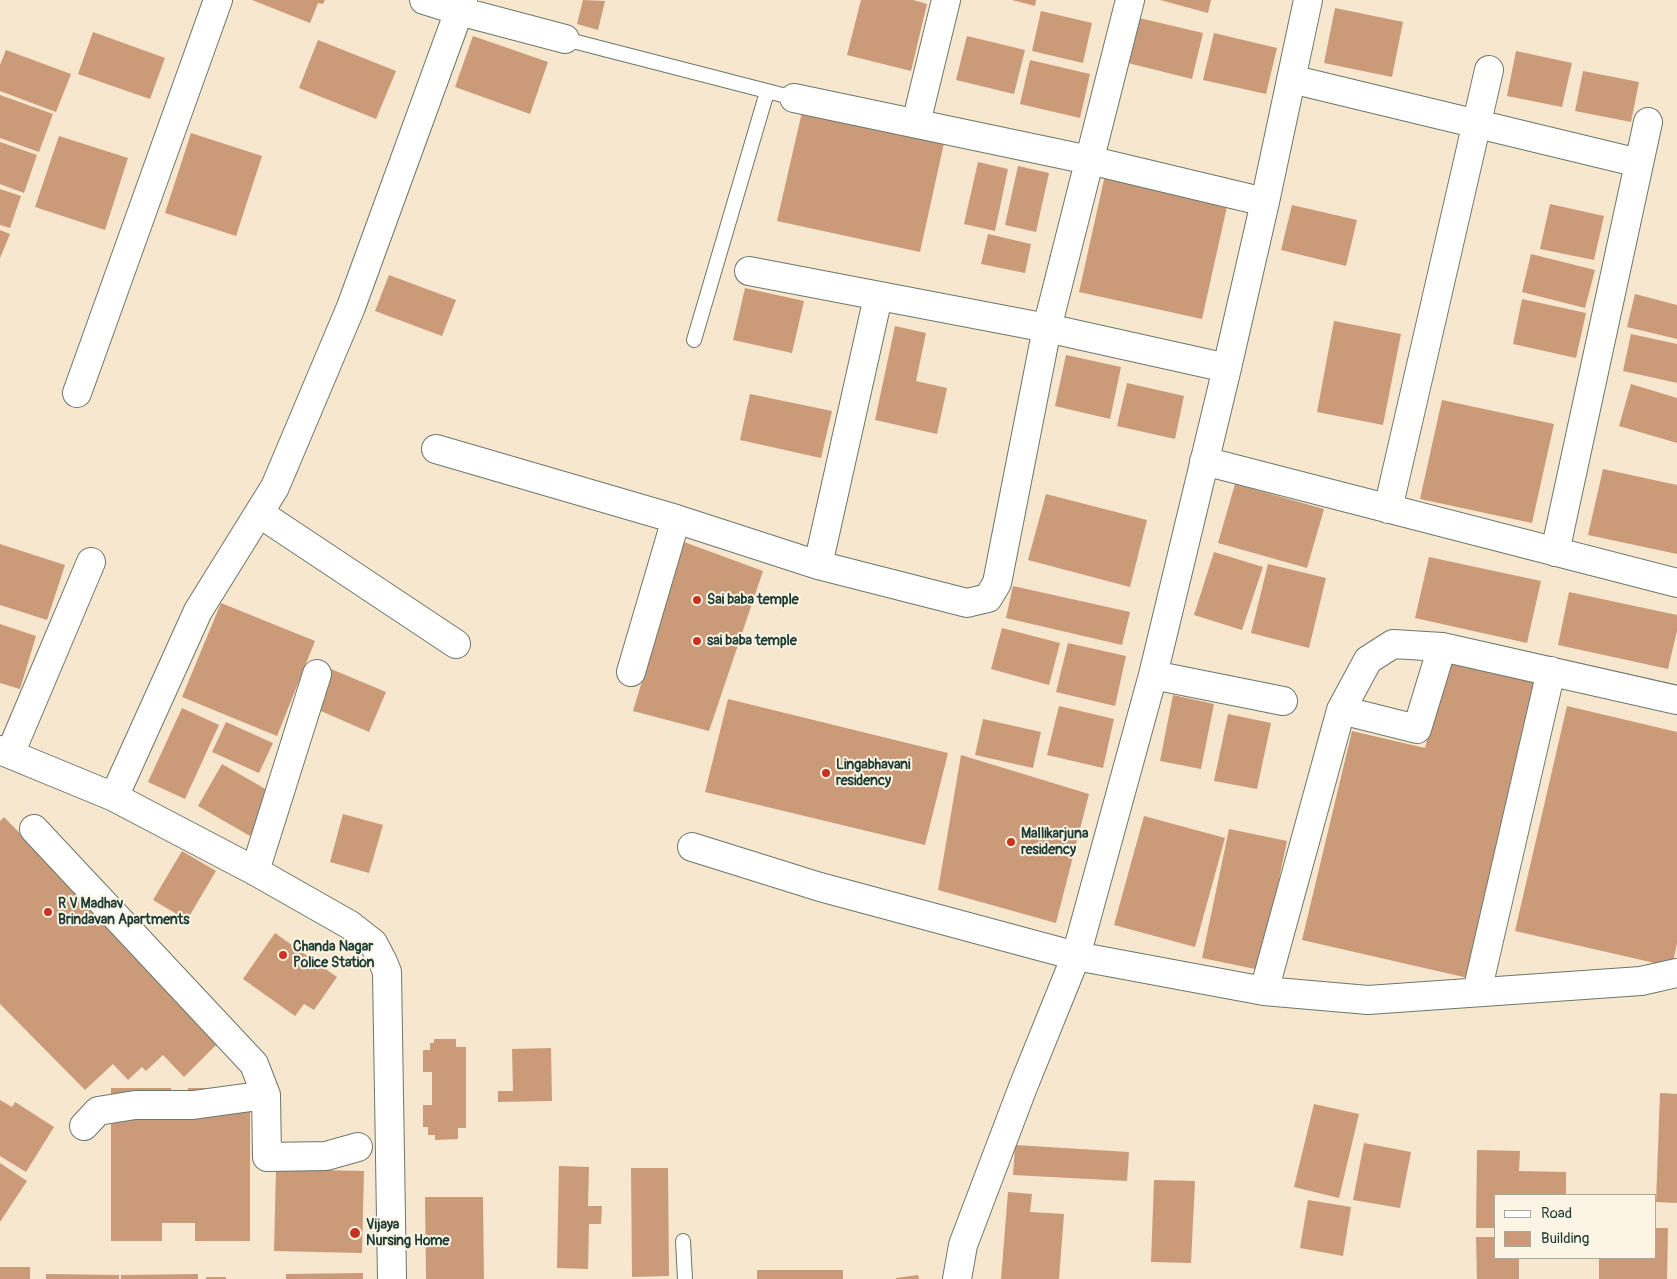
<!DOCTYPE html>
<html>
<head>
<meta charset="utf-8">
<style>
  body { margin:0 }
  #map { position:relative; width:1677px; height:1279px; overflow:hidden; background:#f7e7ce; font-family:Pangolin,sans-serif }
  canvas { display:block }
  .legend { position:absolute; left:1494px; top:1194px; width:162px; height:65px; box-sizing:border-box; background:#fcf5e5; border:1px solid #a4ab9e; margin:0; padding:6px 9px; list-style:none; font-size:15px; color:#1f3d34 }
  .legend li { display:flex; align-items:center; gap:10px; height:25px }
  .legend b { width:25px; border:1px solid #a4ab9e }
</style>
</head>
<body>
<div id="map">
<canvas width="1677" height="1279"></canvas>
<ul class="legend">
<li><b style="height:6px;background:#fff"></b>Road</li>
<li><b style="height:14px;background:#cb9a79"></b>Building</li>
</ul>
</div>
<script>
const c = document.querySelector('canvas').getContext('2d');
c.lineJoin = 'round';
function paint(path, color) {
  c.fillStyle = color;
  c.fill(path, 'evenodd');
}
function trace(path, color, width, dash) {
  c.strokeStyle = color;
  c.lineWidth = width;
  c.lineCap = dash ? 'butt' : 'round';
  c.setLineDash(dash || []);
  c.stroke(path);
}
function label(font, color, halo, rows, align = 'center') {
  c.font = font + ' Pangolin,sans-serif';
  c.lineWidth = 4;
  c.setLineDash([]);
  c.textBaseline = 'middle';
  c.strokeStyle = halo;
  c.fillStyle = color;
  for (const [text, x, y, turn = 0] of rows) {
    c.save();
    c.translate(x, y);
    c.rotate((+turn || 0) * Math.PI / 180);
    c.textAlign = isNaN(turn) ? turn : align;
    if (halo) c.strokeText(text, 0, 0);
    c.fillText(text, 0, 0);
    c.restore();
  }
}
paint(new Path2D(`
  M 252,0 L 325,0 L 323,4 L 318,3 L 310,23 Z
  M 583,0 L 605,1 L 598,30 L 577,24 Z
  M 861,0 L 913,0 L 927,4 L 911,71 L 847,55 Z
  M 1012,0 L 1036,0 L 1035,6 Z
  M 1160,0 L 1211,0 L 1208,13 Z
  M 1335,8 L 1403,22 L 1392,77 L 1324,63 Z
  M 1041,11 L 1092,23 L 1083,63 L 1032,51 Z
  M 1139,18 L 1203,33 L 1192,79 L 1128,63 Z
  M 93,32 L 165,58 L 150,99 L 78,74 Z
  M 1214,33 L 1277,48 L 1266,94 L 1203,80 Z
  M 473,36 L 548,62 L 530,114 L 455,87 Z
  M 967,36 L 1025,50 L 1014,94 L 956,80 Z
  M 318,40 L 396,71 L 376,119 L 299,88 Z
  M 6,50 L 71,74 L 56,112 L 0,91 L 0,65 Z
  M 1516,51 L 1572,63 L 1562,107 L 1507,96 Z
  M 1030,60 L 1090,74 L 1080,118 L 1020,104 Z
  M 1583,71 L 1639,82 L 1631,122 L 1575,111 Z
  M 0,95 L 53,114 L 39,152 L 0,138 Z
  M 802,112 L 944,143 L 920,252 L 777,221 Z
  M 191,133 L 262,156 L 236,236 L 165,213 Z
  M 59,136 L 128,158 L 105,230 L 35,207 Z
  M 0,142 L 37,155 L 24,193 L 0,184 Z
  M 978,162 L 1008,169 L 995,231 L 964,224 Z
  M 1018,166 L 1049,173 L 1036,232 L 1005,225 Z
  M 1105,175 L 1228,202 L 1202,319 L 1079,292 Z
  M 0,189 L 21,196 L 10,228 L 0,225 Z
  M 1550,204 L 1604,216 L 1594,260 L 1540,249 Z
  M 1292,205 L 1357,220 L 1346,266 L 1281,250 Z
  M 0,230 L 10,234 L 0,258 Z
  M 988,234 L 1031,244 L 1025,273 L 981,264 Z
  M 1531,254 L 1595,270 L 1585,308 L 1522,292 Z
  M 389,275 L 456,300 L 442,336 L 375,311 Z
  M 745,288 L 804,301 L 792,353 L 733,340 Z
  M 1635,294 L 1677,305 L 1677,339 L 1627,327 Z
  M 1522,299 L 1586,313 L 1576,358 L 1513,344 Z
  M 1334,321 L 1401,334 L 1383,425 L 1317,412 Z
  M 895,326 L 926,333 L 916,381 L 947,388 L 937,434 L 875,420 Z
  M 1631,334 L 1677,344 L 1677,383 L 1623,371 Z
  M 1066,355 L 1121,367 L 1110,419 L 1055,406 Z
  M 1127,383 L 1184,396 L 1175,439 L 1117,426 Z
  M 1631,384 L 1677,398 L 1677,443 L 1619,426 Z
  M 750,394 L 832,411 L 821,458 L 740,440 Z
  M 1442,400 L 1554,424 L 1532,523 L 1420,499 Z
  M 1603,469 L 1677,485 L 1677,554 L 1588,535 Z
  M 1235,484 L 1324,509 L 1307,568 L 1218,543 Z
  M 1046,494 L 1147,520 L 1130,587 L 1028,560 Z
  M 684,542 L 763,571 L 709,731 L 633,711 Z
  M 0,544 L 65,565 L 47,620 L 0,605 Z
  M 1214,552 L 1263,567 L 1242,630 L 1194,615 Z
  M 1429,557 L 1541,581 L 1527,643 L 1415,618 Z
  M 1268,564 L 1326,578 L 1309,648 L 1251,633 Z
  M 1013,586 L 1130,612 L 1122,645 L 1006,618 Z
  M 1569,592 L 1677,615 L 1677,631 L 1668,669 L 1558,645 Z
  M 221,603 L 315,641 L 277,736 L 182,697 Z
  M 0,624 L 36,636 L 20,689 L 0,683 Z
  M 1002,628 L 1060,643 L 1049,685 L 991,669 Z
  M 1068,643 L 1126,656 L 1115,706 L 1056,692 Z
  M 1446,659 L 1538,681 L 1468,978 L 1302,940 L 1352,731 L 1425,748 Z
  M 331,669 L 386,692 L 369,732 L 314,708 Z
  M 1173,695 L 1214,704 L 1201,769 L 1160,761 Z
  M 728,699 L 948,753 L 925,845 L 705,792 Z
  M 1059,706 L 1114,719 L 1103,768 L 1047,755 Z
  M 1567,706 L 1677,732 L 1677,943 L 1672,967 L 1515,931 Z
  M 182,708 L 219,725 L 185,799 L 148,782 Z
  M 1228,714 L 1271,723 L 1257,789 L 1214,781 Z
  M 983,719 L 1041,732 L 1033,768 L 975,755 Z
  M 226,722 L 273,743 L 259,773 L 212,752 Z
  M 961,755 L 1089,794 L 1056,923 L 938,890 Z
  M 222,764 L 274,794 L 250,836 L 198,806 Z
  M 343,814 L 383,825 L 369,873 L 330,862 Z
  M 1144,816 L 1225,838 L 1195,947 L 1114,925 Z
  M 4,817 L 221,1040 L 184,1077 L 163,1055 L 146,1071 L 142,1067 L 128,1080 L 113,1064 L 85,1090 L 0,1004 L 0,821 Z
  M 1229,829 L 1287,841 L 1260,970 L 1202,958 Z
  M 182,851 L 216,871 L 187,920 L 153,900 Z
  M 275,933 L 337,977 L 314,1010 L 304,1004 L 295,1016 L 243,979 Z
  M 434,1039 L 456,1039 L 456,1047 L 466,1047 L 466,1128 L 458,1128 L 458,1139 L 435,1140 L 435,1135 L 428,1135 L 428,1127 L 423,1127 L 423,1105 L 432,1105 L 432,1072 L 423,1072 L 423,1050 L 430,1050 L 430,1043 L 434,1043 Z
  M 551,1048 L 552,1101 L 498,1102 L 498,1091 L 513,1091 L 512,1049 Z
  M 111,1088 L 171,1088 L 171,1092 L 188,1092 L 188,1088 L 250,1088 L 250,1241 L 195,1241 L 195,1223 L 162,1223 L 162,1241 L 111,1241 Z
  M 1660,1093 L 1677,1094 L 1677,1203 L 1656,1202 Z
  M 0,1100 L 12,1107 L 15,1102 L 54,1127 L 26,1172 L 0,1156 Z
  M 1314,1104 L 1359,1114 L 1339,1198 L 1294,1187 Z
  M 1364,1143 L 1411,1152 L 1400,1208 L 1353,1200 Z
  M 1015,1145 L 1129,1152 L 1127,1181 L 1013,1175 Z
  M 1477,1150 L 1520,1151 L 1519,1171 L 1566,1172 L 1566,1195 L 1496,1195 L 1496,1228 L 1476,1228 Z
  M 0,1163 L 27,1181 L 0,1222 Z
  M 559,1166 L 589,1167 L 588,1206 L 602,1206 L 601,1224 L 589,1224 L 588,1269 L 557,1268 Z
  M 631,1168 L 668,1168 L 669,1276 L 632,1277 Z
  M 276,1169 L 364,1171 L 362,1253 L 274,1251 Z
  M 1154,1180 L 1195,1181 L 1191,1263 L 1151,1262 Z
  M 1008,1192 L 1032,1194 L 1030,1212 L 1064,1214 L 1059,1279 L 1001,1279 Z
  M 425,1197 L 483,1197 L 484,1279 L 426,1279 Z
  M 1308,1200 L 1351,1207 L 1343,1256 L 1300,1248 Z
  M 1656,1228 L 1668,1228 L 1667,1279 L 1599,1279 L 1599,1258 L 1656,1258 Z
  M 1476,1237 L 1496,1237 L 1496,1258 L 1519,1258 L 1519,1279 L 1477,1279 Z
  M 0,1267 L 30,1267 L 30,1279 L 0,1279 Z
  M 757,1270 L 843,1270 L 843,1279 L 757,1279 Z
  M 363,1273 L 363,1279 L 286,1279 L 286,1274 Z
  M 46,1274 L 119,1275 L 119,1279 L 46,1279 Z
  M 198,1274 L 198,1279 L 121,1279 L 121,1275 Z
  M 918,1275 L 919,1279 L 896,1279 L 896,1278 Z
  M 206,1277 L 226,1277 L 226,1279 L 206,1279 Z`), '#cb9a79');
const service = new Path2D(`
  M 565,39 L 794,98
  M 694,340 L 767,92
  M 683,1241 L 685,1279`);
const minor = new Path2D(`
  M 424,0 L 459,11 L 565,39
  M 1291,79 L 1639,163
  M 794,98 L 1089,160 L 1265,202
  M 916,123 L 946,0
  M 749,271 L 1047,328 L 1227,368
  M 77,393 L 218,0
  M 436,449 L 676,519 L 818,565 L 967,603 L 988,598 L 997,583 L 1047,328 L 1130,0
  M 1204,461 L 1677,583
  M 1388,509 L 1489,70
  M 259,513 L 456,644
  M 1555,552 L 1648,122
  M 818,565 L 878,297
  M 631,672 L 676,519
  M 1153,675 L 1283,701
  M 1341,710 L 1417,729 L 1442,647
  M 0,750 L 114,797 L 255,871 L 350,925 L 373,943 L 383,962 L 387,972 L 392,1279
  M 10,754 L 91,562
  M 114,797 L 198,611 L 275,487 L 351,307 L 463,0
  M 34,829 L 254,1064 L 266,1095 L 267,1157 L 326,1156 L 358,1147
  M 692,847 L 820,887 L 1076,956 L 1264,991 L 1368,1000 L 1641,981 L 1677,973
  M 255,871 L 317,674
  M 1264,991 L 1341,710 L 1368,660 L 1393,644 L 1442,647 L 1677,700
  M 1477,992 L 1551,671
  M 84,1126 L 98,1111 L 135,1105 L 193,1105 L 266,1095
  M 957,1279 L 963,1245 L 1023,1087 L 1076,956 L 1153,675 L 1227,368 L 1265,202 L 1308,0`);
trace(service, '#6b786a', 16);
trace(minor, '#6b786a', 30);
trace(service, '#fff', 14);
trace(minor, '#fff', 28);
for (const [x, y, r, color] of [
  [697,600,5,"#c8321e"],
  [697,641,5,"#c8321e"],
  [826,773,5,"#c8321e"],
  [1011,842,5,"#c8321e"],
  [48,912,5,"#c8321e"],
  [283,955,5,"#c8321e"],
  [355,1233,6,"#c8321e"]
]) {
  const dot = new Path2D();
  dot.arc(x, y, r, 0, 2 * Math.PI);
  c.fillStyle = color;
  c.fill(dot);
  trace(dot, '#fcf5e5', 2);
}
label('bold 14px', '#1f3d34', '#fcf5e5', [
  ["Sai baba temple",707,600],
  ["sai baba temple",707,641],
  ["Lingabhavani",836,765],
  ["residency",836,781],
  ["Mallikarjuna",1021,834],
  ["residency",1021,850],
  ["R V Madhav",58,904],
  ["Brindavan Apartments",58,920],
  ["Chanda Nagar",293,947],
  ["Police Station",293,963],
  ["Vijaya",366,1225],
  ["Nursing Home",366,1241]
], 'left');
</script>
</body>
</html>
